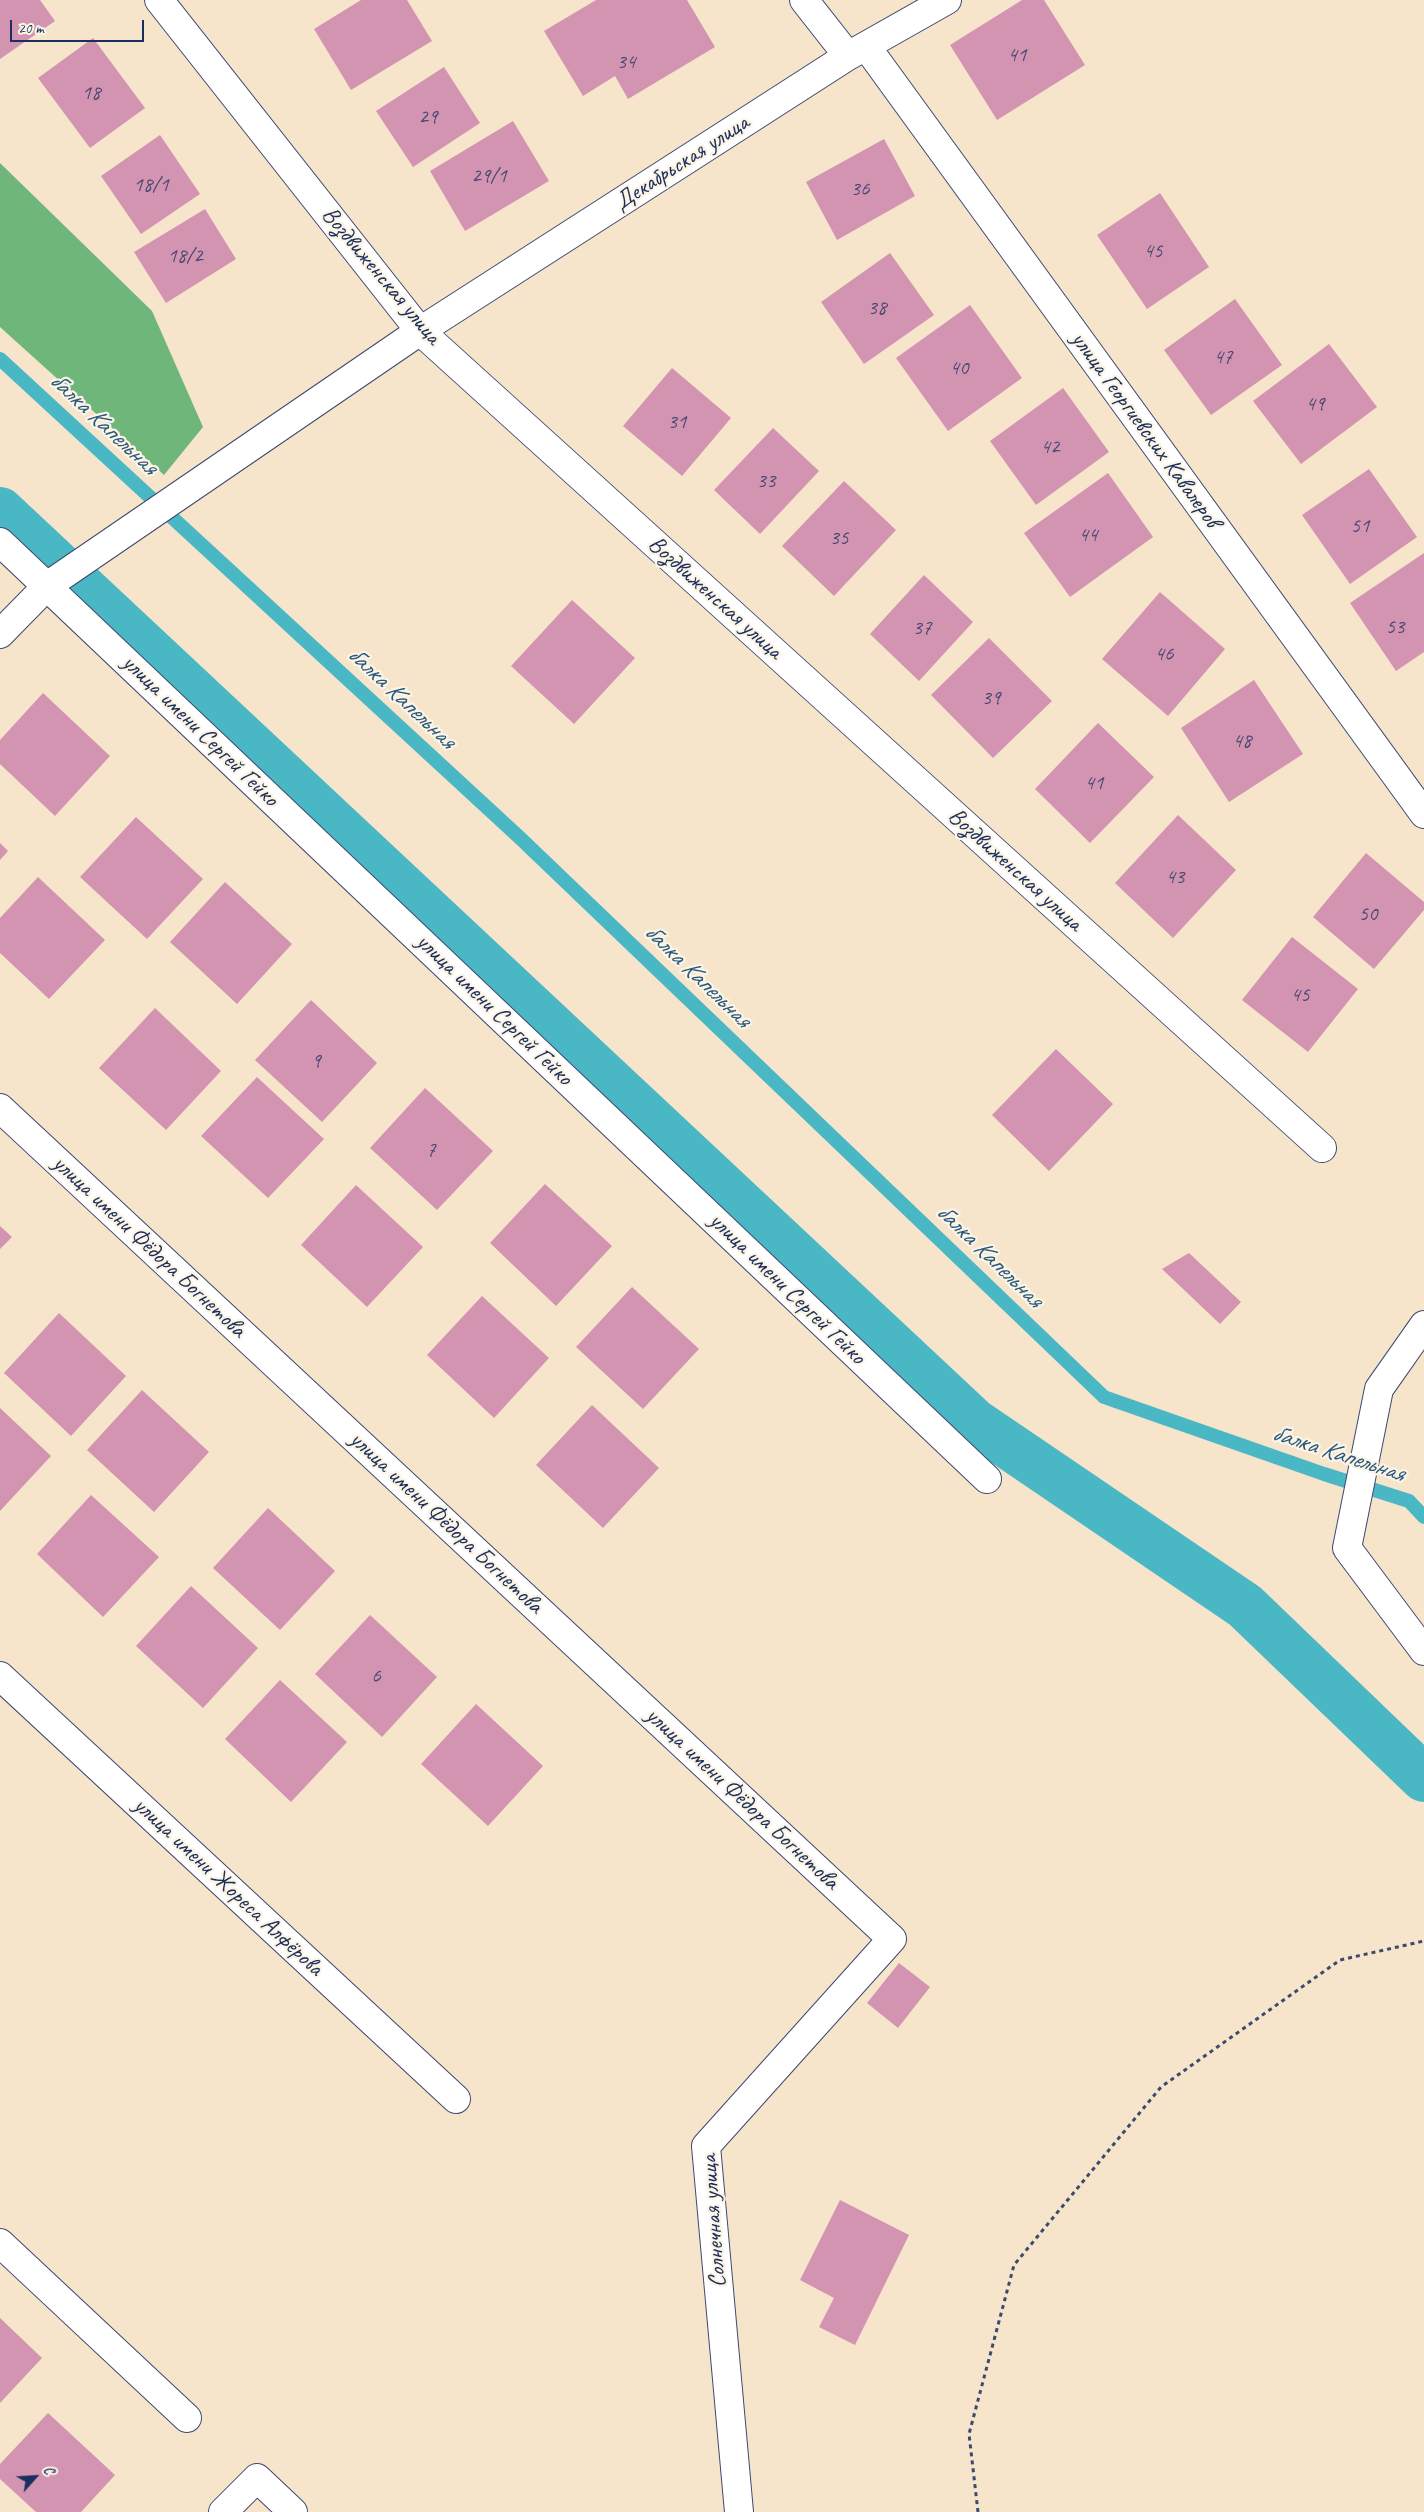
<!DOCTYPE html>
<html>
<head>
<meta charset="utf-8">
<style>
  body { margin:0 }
  #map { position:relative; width:1424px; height:2512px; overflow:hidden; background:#f6e4cb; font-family:Caveat,sans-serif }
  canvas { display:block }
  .north { position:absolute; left:10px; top:2452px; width:50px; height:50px; -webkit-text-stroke:4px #fcf5e5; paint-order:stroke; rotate:64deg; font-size:14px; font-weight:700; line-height:20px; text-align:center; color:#1b2f5e }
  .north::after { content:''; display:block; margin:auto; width:18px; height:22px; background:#1b2f5e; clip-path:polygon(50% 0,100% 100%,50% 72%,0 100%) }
  .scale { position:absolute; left:10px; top:20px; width:134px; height:22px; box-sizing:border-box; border:2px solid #1b2f5e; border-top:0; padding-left:6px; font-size:15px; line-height:18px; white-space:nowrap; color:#1b2f5e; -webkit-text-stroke:4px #fcf5e5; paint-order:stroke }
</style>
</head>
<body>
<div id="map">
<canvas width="1424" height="2512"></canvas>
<div class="north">С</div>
<div class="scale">20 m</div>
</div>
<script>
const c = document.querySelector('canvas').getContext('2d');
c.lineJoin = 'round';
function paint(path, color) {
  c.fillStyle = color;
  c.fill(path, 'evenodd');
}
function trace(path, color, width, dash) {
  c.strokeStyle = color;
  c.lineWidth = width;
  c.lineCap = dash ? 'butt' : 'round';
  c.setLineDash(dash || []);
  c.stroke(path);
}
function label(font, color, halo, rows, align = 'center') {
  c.font = font + ' Caveat,sans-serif';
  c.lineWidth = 4.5;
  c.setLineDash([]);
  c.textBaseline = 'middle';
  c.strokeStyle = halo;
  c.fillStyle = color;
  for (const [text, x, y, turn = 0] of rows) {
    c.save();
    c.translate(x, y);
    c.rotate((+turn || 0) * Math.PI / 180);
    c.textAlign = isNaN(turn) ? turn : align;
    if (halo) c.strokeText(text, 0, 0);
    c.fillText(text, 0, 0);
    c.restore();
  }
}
paint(new Path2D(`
  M 0,163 L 152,311 L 203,427 L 164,475 L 0,327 Z`), '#6fb67b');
trace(new Path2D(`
  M 0,359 L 519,837 L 1104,1397 L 1324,1474 L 1409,1501 L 1424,1517`), '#4ab7c5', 14);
trace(new Path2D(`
  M 0,511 L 974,1422 L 1245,1606 L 1424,1778`), '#4ab7c5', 48);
paint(new Path2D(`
  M 0,0 L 40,0 L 55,21 L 0,59 Z
  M 361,0 L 407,0 L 432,41 L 351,90 L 314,29 Z
  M 596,0 L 687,0 L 715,47 L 628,99 L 615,76 L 583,96 L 544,31 Z
  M 1022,0 L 1044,0 L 1085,65 L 997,120 L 950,45 Z
  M 93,38 L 145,108 L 90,148 L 38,78 Z
  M 444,67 L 480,123 L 413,167 L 376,111 Z
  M 513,121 L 549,181 L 465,231 L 430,171 Z
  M 160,135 L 200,194 L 141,234 L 101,176 Z
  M 884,139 L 915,196 L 837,240 L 806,182 Z
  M 1160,193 L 1209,267 L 1147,309 L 1097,235 Z
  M 205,209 L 236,259 L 166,303 L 134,252 Z
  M 890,253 L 934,315 L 864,364 L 821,302 Z
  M 1235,299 L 1282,365 L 1211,415 L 1164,350 Z
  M 970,305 L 1022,378 L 948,431 L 896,358 Z
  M 1329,344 L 1377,407 L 1301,464 L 1253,401 Z
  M 672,368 L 731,418 L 682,476 L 623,426 Z
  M 1063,388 L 1109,452 L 1036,505 L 990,441 Z
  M 773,428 L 819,471 L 760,534 L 714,490 Z
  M 1369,469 L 1417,537 L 1350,584 L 1302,515 Z
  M 1108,473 L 1153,537 L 1070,597 L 1024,533 Z
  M 844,481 L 896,530 L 834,596 L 782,546 Z
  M 1424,553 L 1424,652 L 1396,671 L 1350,603 Z
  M 924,575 L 973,622 L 919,681 L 870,634 Z
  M 1160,592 L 1225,649 L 1168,716 L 1102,659 Z
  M 572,600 L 635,658 L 574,724 L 511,666 Z
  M 989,638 L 1052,701 L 993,758 L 931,695 Z
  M 1254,680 L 1303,754 L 1229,802 L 1181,728 Z
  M 43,693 L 110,756 L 55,816 L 0,764 L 0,740 Z
  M 1098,723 L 1154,777 L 1090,843 L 1035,789 Z
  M 1178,815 L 1236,870 L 1173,938 L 1115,883 Z
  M 136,817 L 203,879 L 147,939 L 80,877 Z
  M 0,843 L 8,851 L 0,860 Z
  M 1366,853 L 1424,902 L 1424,910 L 1374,969 L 1313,917 Z
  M 38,877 L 105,940 L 49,999 L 0,953 L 0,918 Z
  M 225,882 L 292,944 L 237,1004 L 170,942 Z
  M 1292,937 L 1358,989 L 1308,1052 L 1242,1000 Z
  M 311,1000 L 377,1063 L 322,1122 L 255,1060 Z
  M 155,1008 L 221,1071 L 166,1130 L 99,1068 Z
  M 1056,1049 L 1113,1104 L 1049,1171 L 992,1115 Z
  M 257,1077 L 324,1139 L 268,1198 L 201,1136 Z
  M 425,1088 L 493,1151 L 437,1210 L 370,1148 Z
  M 545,1184 L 612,1246 L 556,1306 L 490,1243 Z
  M 356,1185 L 423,1247 L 367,1307 L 301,1245 Z
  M 0,1226 L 12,1237 L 0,1249 Z
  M 1189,1253 L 1241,1302 L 1220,1324 L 1162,1269 Z
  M 632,1287 L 699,1349 L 643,1409 L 576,1347 Z
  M 482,1296 L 549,1358 L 494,1418 L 427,1355 Z
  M 59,1313 L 126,1376 L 71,1436 L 4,1373 Z
  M 142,1390 L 209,1452 L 154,1512 L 87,1450 Z
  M 592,1405 L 659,1468 L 603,1528 L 536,1465 Z
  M 0,1408 L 51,1456 L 0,1511 Z
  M 91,1495 L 159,1557 L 103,1617 L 37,1554 Z
  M 268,1508 L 335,1571 L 280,1630 L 213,1568 Z
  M 191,1586 L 258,1648 L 203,1708 L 136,1646 Z
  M 370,1615 L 437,1677 L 382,1737 L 315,1674 Z
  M 280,1680 L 347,1742 L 291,1802 L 225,1739 Z
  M 476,1704 L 543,1766 L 488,1826 L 421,1764 Z
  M 899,1963 L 930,1987 L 898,2028 L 867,2003 Z
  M 840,2200 L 909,2235 L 855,2345 L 819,2327 L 834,2298 L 800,2280 Z
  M 0,2318 L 42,2358 L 0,2403 Z
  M 48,2413 L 115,2475 L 81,2512 L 36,2512 L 0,2479 L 0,2464 Z`), '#d394b2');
const minor = new Path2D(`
  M 159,0 L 420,331 L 1322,1148
  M 804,0 L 848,56
  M 866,46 L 1424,814
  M 0,542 L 987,1479
  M 0,634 L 47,586 L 420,331 L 848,56 L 947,0
  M 0,1108 L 892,1939 L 706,2146 L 739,2512
  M 1424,1325 L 1379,1389 L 1347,1548 L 1424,1651
  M 0,1676 L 456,2099
  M 0,2243 L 187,2418
  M 223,2512 L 257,2478 L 293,2512`);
trace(minor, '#3c4a6e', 30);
trace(new Path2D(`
  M 978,2512 L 969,2434 L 1014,2265 L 1161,2087 L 1340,1960 L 1424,1941`), '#3c4a6e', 3, [4, 4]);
trace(minor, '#fff', 28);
label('21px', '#494873', null, [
  ["41",1017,55],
  ["34",626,62],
  ["18",91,93],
  ["29",428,117],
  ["29/1",489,176],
  ["18/1",151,185],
  ["36",860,189],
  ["45",1153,251],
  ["18/2",185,256],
  ["38",877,308],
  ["47",1223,357],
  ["40",959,368],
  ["49",1315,404],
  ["31",677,422],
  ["42",1050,447],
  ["33",766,481],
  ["51",1360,526],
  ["44",1088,535],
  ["35",839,538],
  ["53",1395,627],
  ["37",922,628],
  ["46",1164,654],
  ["39",991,698],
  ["48",1242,741],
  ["41",1094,783],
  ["43",1175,877],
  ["50",1368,914],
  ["45",1300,995],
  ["9",316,1061],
  ["7",431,1150],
  ["6",376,1676]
]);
label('24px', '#1b2f5e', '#fcf5e5', [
  ["Декабрьская улица",682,163,-33],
  ["Воздвиженская улица",381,276,50],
  ["улица Георгиевских Кавалеров",1145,430,54],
  ["Воздвиженская улица",715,598,42],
  ["улица имени Сергей Гейко",200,731,44],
  ["Воздвиженская улица",1015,870,42],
  ["улица имени Сергей Гейко",494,1010,44],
  ["улица имени Фёдора Богнетова",149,1247,43],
  ["улица имени Сергей Гейко",787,1289,44],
  ["улица имени Фёдора Богнетова",446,1523,43],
  ["улица имени Фёдора Богнетова",742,1799,43],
  ["улица имени Жореса Алфёрова",228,1887,43],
  ["Солнечная улица",714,2221,-94]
]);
label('italic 25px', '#29587d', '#fcf5e5', [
  ["балка Капельная",103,424,43],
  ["балка Капельная",401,698,43],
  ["балка Капельная",697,976,44],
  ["балка Капельная",989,1256,44],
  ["балка Капельная",1338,1454,18]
]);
</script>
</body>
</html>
